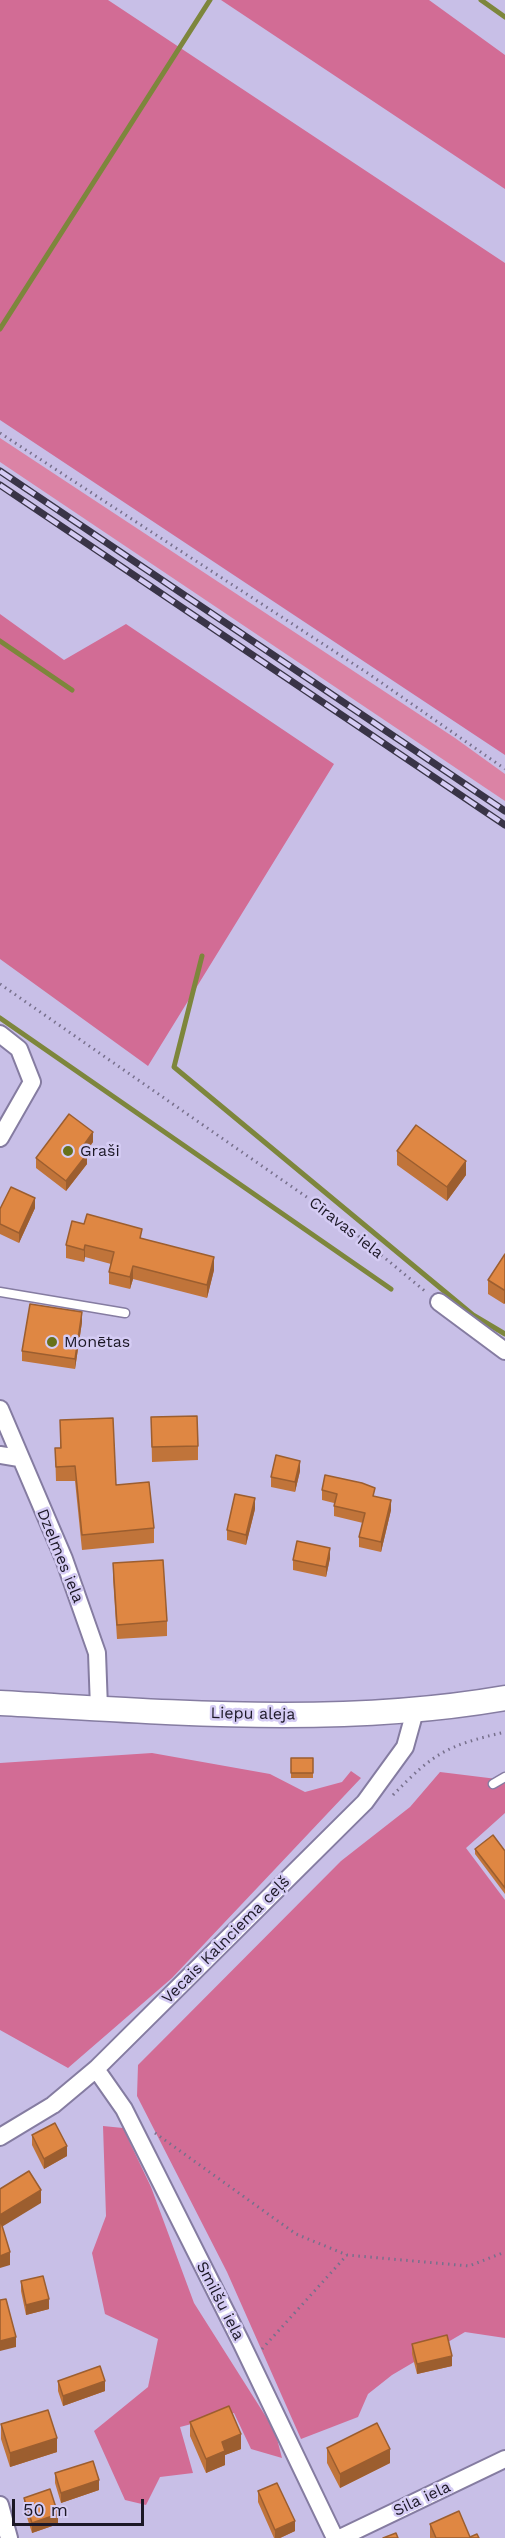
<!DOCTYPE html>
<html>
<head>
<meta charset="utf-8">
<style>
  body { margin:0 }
  #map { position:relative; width:505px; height:2538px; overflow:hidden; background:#c8bfe7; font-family:"Work Sans",sans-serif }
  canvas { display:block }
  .scale { position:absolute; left:12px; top:2499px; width:132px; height:27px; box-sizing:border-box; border:3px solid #1c1826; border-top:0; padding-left:8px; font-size:18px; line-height:21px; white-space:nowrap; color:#1c1826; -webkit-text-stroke:4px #d5ccf4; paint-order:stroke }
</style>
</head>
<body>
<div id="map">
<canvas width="505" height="2538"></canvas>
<div class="scale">50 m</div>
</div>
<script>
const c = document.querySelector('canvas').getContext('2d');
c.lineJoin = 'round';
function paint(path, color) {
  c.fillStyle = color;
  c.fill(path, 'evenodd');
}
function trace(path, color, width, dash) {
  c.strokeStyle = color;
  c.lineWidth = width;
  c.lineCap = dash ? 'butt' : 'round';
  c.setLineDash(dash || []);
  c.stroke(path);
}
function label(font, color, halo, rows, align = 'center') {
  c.font = font + ' "Work Sans",sans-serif';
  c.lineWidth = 5;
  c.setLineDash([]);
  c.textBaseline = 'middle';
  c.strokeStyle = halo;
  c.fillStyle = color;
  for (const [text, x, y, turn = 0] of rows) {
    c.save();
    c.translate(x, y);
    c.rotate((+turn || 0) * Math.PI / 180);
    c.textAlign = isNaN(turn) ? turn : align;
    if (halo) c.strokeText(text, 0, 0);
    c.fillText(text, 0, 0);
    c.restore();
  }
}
paint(new Path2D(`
  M 0,438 L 455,738 L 505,774 L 505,801 L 0,462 Z`), '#db83a5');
paint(new Path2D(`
  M 0,0 L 108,0 L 505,263 L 505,755 L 0,420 Z
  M 221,0 L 429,0 L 505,55 L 505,189 Z
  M 0,614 L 64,660 L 126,624 L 334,764 L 148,1066 L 0,959 Z
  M 152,1753 L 270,1774 L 305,1792 L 342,1782 L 351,1771 L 361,1778 L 172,1978 L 68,2068 L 0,2030 L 0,1763 Z
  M 440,1772 L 505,1780 L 505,1813 L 466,1848 L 505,1900 L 505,2338 L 465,2332 L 392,2375 L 368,2394 L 358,2417 L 301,2439 L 227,2272 L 137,2096 L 138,2065 L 341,1861 L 410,1807 Z
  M 103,2126 L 123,2128 L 151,2187 L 194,2303 L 275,2431 L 282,2458 L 251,2449 L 234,2413 L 180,2427 L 193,2473 L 160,2477 L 146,2505 L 125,2500 L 94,2431 L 148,2387 L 158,2339 L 105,2314 L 92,2253 L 106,2216 Z`), '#d26c95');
trace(new Path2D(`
  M 481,0 L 505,17
  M 0,329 L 210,0
  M 0,641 L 72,690
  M 202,956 L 174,1067 L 473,1315 L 505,1334
  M 0,1018 L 391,1289`), '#7d863c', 5);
const lane = new Path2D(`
  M 0,1292 L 125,1313
  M 493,1784 L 505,1777`);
const street = new Path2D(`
  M 0,1034 L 19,1049 L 32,1082 L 0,1138
  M 439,1302 L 505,1351
  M 0,1409 L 64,1559 L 97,1653 L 99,1708
  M 0,1455 L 19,1458
  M 96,2069 L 124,2109 L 241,2342 L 335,2538
  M 0,2137 L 53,2105 L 96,2069 L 365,1802 L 405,1747 L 415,1711
  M 0,2505 L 9,2538
  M 340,2538 L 505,2459`);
const secondary = new Path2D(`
  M 0,1703 C 168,1712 338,1727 505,1698`);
trace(lane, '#857ca1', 11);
trace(street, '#857ca1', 20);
trace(secondary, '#857ca1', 27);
trace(new Path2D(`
  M 0,433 L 369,674 L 505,769
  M 0,984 L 334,1216 L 426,1292
  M 393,1795 C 435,1752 446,1746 505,1732
  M 155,2133 L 296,2234 L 347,2255 L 469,2266 L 505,2252
  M 262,2349 L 347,2255`), '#77708c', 3, [1.5, 4.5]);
trace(lane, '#fff', 8);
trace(street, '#fff', 16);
trace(secondary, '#fff', 24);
const rail = new Path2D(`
  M 0,471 L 505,811
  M 0,485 L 505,825`);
trace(rail, '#393447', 7);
trace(rail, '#d5ccf4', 4.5, [14]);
paint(new Path2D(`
  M 93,1142 L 85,1153 L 87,1164 L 66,1191 L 36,1168 L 36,1158 Z
  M 397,1151 L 466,1175 L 447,1201 L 397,1165 Z
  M 35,1208 L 19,1243 L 0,1234 L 0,1209 Z
  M 142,1238 L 214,1270 L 207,1298 L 133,1279 L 130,1289 L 109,1284 L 109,1272 L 111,1264 L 85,1257 L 84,1262 L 66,1258 L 66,1245 Z
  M 505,1254 L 505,1303 L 504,1304 L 488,1294 L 488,1280 Z
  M 82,1322 L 75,1369 L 22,1361 L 22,1351 Z
  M 151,1417 L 198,1446 L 198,1460 L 152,1462 Z
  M 60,1420 L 154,1528 L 154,1543 L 82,1550 L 75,1481 L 56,1481 L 55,1448 L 60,1448 Z
  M 300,1471 L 295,1492 L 271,1487 L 271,1477 Z
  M 322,1490 L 375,1497 L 391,1510 L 381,1552 L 359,1547 L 359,1537 L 363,1523 L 334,1516 L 334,1503 L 322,1500 Z
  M 255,1509 L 246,1545 L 227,1540 L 227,1530 Z
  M 330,1558 L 326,1577 L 293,1570 L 293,1560 Z
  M 113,1563 L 167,1621 L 167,1636 L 117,1639 L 113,1578 Z
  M 291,1758 L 313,1758 L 313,1778 L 291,1778 Z
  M 475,1849 L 505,1851 L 505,1894 L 475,1854 Z
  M 32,2135 L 67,2156 L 44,2169 L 32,2145 Z
  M 21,2281 L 49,2309 L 26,2315 L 21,2291 Z
  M 412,2344 L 452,2366 L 417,2374 L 412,2354 Z
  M 58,2381 L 105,2391 L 63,2406 L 58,2391 Z
  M 190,2422 L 241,2449 L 225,2455 L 225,2465 L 206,2473 L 190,2436 Z
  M 1,2424 L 57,2452 L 10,2467 L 1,2439 Z
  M 327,2448 L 390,2463 L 340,2488 L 327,2463 Z
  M 55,2473 L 99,2490 L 61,2503 L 55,2483 Z
  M 258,2491 L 295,2531 L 280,2538 L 274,2538 L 258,2502 Z
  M 24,2498 L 58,2524 L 32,2533 L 24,2508 Z
  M 430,2524 L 470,2537 L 479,2538 L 430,2538 Z`), '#c0743a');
paint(new Path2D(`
  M 93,1132 L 93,1142 L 81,1159 L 81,1149 Z
  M 87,1154 L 87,1164 L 66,1191 L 66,1181 Z
  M 466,1161 L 466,1175 L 447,1201 L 447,1187 Z
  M 35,1198 L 35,1208 L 19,1243 L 19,1233 Z
  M 85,1245 L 85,1257 L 84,1262 L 84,1250 Z
  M 214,1257 L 214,1270 L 207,1298 L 207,1285 Z
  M 133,1266 L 133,1279 L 130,1289 L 130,1277 Z
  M 505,1289 L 505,1303 L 504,1304 L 504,1290 Z
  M 82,1312 L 82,1322 L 75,1369 L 75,1359 Z
  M 300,1461 L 300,1471 L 295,1492 L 295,1482 Z
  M 255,1498 L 255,1509 L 246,1545 L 246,1535 Z
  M 391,1500 L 391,1510 L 381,1552 L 381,1542 Z
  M 330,1548 L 330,1558 L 326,1577 L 326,1567 Z
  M 67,2146 L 67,2156 L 44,2169 L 44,2159 Z
  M 41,2190 L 41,2203 L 0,2228 L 0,2215 Z
  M 10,2252 L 10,2265 L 0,2268 L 0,2256 Z
  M 49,2299 L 49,2309 L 26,2315 L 26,2305 Z
  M 16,2337 L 16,2347 L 0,2351 L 0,2341 Z
  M 452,2356 L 452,2366 L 417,2374 L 417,2364 Z
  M 105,2381 L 105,2391 L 63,2406 L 63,2396 Z
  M 241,2434 L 241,2449 L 225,2455 L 225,2465 L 206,2473 L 206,2459 L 222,2442 Z
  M 57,2438 L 57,2452 L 10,2467 L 10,2453 Z
  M 390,2449 L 390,2463 L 340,2488 L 340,2474 Z
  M 99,2480 L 99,2490 L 61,2503 L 61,2493 Z
  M 58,2514 L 58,2524 L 32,2533 L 32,2523 Z
  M 295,2521 L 295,2531 L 280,2538 L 275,2538 L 275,2530 Z`), '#9c5e2f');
const building = new Path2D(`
  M 69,1114 L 93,1132 L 81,1149 L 87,1154 L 66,1181 L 36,1158 Z
  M 416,1125 L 466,1161 L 447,1187 L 397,1151 Z
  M 11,1187 L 35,1198 L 19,1233 L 0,1224 L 0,1209 Z
  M 87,1214 L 142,1229 L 140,1238 L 214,1257 L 207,1285 L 133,1266 L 130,1277 L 109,1272 L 114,1252 L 85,1245 L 84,1250 L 66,1245 L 72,1221 L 84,1224 Z
  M 505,1254 L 505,1289 L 504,1290 L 488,1280 Z
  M 30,1304 L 82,1312 L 75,1359 L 22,1351 Z
  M 197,1416 L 198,1446 L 152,1447 L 151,1417 Z
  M 113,1418 L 116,1485 L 149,1482 L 154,1528 L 82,1535 L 75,1466 L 56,1467 L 55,1448 L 61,1448 L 60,1420 Z
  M 276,1455 L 300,1461 L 295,1482 L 271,1477 Z
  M 325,1475 L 362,1483 L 375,1488 L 373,1496 L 391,1500 L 381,1542 L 359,1537 L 365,1513 L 334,1506 L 337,1494 L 322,1490 Z
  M 235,1494 L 255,1498 L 246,1535 L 227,1530 Z
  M 297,1541 L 330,1548 L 326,1567 L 293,1560 Z
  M 163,1560 L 167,1621 L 117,1625 L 113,1563 Z
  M 291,1758 L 313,1758 L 313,1773 L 291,1773 Z
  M 493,1835 L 505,1851 L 505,1888 L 475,1849 Z
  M 55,2123 L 67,2146 L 44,2159 L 32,2135 Z
  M 29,2171 L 41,2190 L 0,2215 L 0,2189 Z
  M 0,2219 L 10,2252 L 0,2256 Z
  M 43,2276 L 49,2299 L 26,2305 L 21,2281 Z
  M 6,2299 L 16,2337 L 0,2341 L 0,2300 Z
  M 447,2335 L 452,2356 L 417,2364 L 412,2344 Z
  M 100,2366 L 105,2381 L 63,2396 L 58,2381 Z
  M 229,2406 L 241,2434 L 222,2442 L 225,2451 L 206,2459 L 190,2422 Z
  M 48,2410 L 57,2438 L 10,2453 L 1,2424 Z
  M 377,2423 L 390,2449 L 340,2474 L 327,2448 Z
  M 93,2461 L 99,2480 L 61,2493 L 55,2473 Z
  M 277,2483 L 295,2521 L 275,2530 L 258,2491 Z
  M 50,2489 L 58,2514 L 32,2523 L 24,2498 Z
  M 459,2511 L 470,2537 L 477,2534 L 479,2538 L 436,2538 L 430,2524 Z
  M 396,2533 L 398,2538 L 383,2538 Z`);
paint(building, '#df8743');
trace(building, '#9c5e2f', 1.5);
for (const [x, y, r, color] of [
  [68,1151,6,"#67711a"],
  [52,1342,6,"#67711a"]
]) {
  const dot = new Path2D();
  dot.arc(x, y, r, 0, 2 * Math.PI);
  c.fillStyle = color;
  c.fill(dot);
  trace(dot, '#d5ccf4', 2);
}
label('16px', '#1c1826', '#d5ccf4', [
  ["Graši",80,1151],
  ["Monētas",64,1342]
], 'left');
label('16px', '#1c1826', '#d5ccf4', [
  ["Cīravas iela",346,1228,38],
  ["Dzelmes iela",60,1556,68],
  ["Liepu aleja",253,1714,1],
  ["Vecais Kalnciema ceļš",226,1940,-45],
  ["Smilšu iela",220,2301,63],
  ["Sila iela",422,2499,-25]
]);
</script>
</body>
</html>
